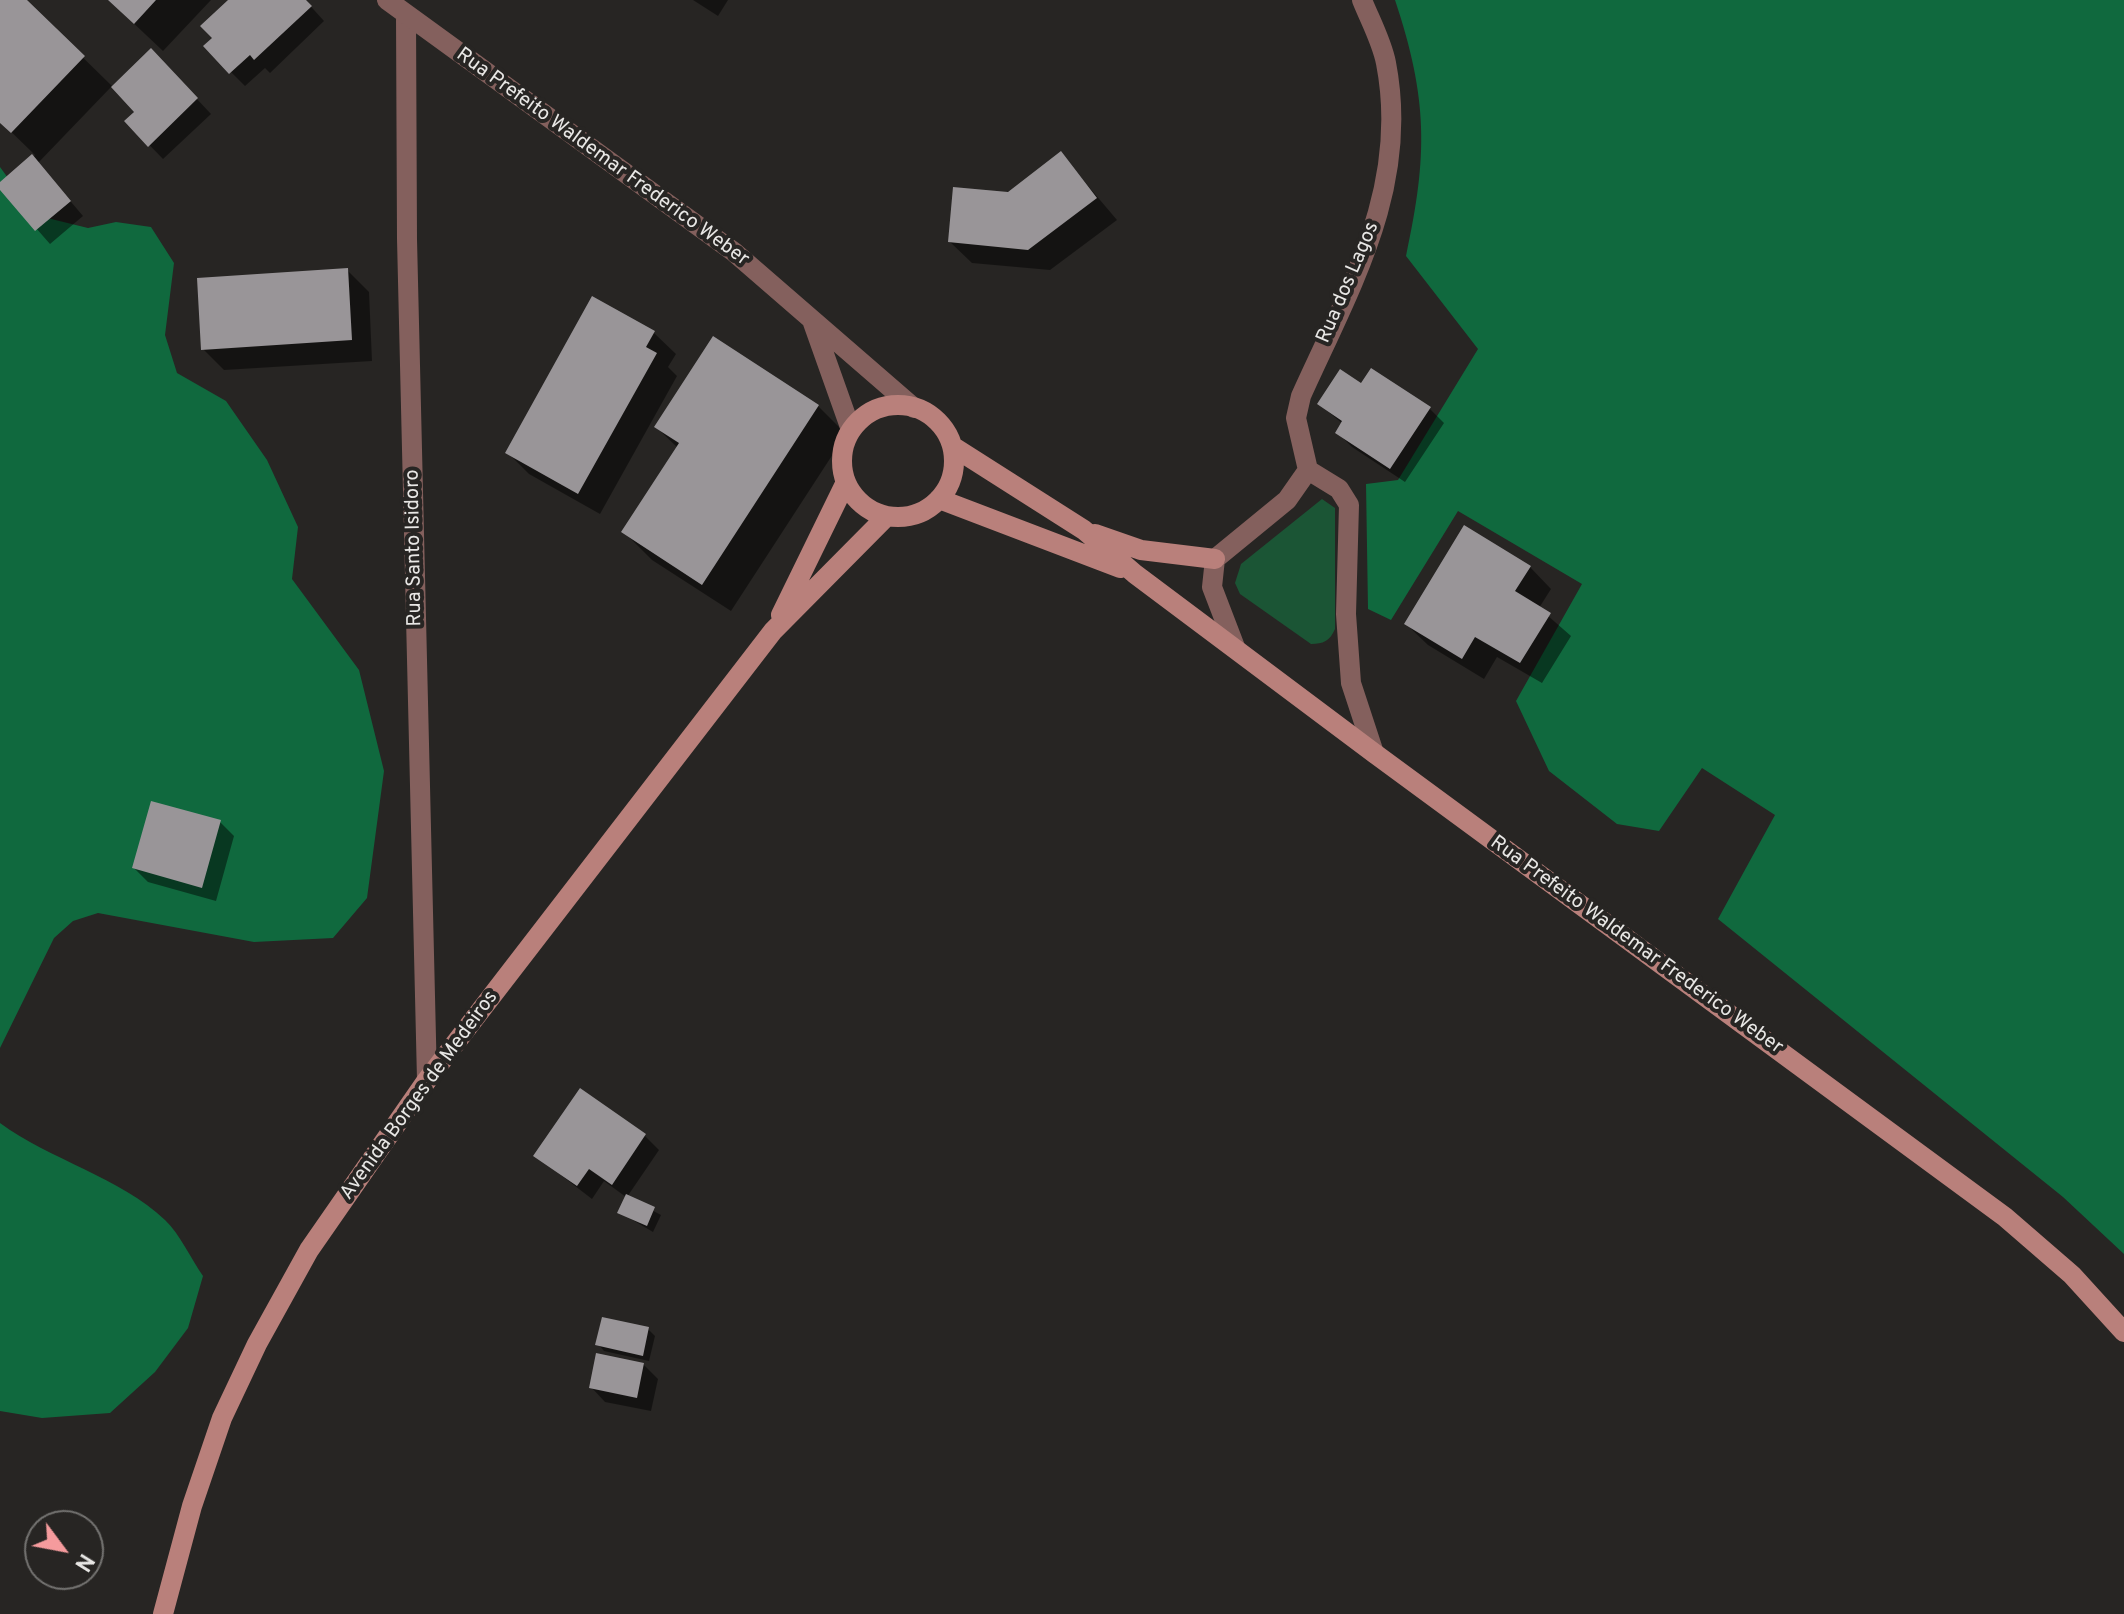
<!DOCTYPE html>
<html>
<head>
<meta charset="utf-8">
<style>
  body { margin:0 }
  #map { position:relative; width:2124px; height:1614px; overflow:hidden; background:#272523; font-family:Overpass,sans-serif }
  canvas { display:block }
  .north { position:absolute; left:24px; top:1510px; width:80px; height:80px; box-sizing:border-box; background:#272523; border:2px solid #747371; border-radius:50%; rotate:122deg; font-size:22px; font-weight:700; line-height:32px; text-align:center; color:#e8e7e5 }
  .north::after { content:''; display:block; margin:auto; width:28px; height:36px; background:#f59b9d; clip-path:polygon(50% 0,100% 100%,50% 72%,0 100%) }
</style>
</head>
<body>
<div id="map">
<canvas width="2124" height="1614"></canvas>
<div class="north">N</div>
</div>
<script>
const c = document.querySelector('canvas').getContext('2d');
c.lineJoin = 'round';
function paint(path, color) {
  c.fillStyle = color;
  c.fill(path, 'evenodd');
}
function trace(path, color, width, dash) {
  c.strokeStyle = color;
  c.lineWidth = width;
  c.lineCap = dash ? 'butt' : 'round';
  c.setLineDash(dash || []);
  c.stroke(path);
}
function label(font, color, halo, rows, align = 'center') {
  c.font = font + ' Overpass,sans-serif';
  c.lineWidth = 8;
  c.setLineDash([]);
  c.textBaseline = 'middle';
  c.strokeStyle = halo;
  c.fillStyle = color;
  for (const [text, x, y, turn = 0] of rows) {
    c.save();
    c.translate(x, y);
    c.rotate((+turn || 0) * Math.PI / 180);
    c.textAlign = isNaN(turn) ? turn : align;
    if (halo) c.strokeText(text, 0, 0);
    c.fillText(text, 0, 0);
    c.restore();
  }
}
paint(new Path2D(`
  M 1322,499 L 1335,508 L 1335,629 C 1330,641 1323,644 1311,644 L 1240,594 L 1235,583 L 1241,564 Z`), '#1b5535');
paint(new Path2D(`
  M 1395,0 L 2124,0 L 2124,1254 L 2063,1197 L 1718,919 L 1775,815 L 1702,768 L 1659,831 L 1617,824 L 1549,771 L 1516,701 L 1582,584 L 1458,511 L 1391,620 L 1368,609 L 1366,484 L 1398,480 L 1478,349 L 1406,256 C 1428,155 1428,99 1395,0 Z
  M 0,167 L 35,215 L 88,228 L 116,222 L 151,227 L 174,263 L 165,335 L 177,373 L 226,401 L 267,460 L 298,527 L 292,579 L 359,670 L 384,771 L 367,898 L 333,938 L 254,942 L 98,913 L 73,921 L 54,938 L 0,1048 Z
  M 0,1123 C 50,1160 120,1177 165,1220 C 180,1234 191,1259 203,1276 L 188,1328 L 155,1372 L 110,1413 L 42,1418 L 0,1411 Z`), '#10693e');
paint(new Path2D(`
  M 0,0 L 24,0 L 112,86 L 38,163 L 83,216 L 50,244 L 0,187 L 35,155 L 0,121 Z
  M 109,0 L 211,0 L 163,51 Z
  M 231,0 L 305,0 L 324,21 L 270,73 L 265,68 L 245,86 L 231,72 L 215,38 Z
  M 693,0 L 728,0 L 718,16 Z
  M 165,65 L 211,114 L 163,159 L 127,122 Z
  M 1061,154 L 1117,220 L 1050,270 L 972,263 L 950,242 Z
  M 347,270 L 369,292 L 372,361 L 224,370 L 203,349 Z
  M 593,299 L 654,333 L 676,354 L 668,367 L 677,376 L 600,514 L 529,474 L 508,453 Z
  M 1362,386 L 1429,408 L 1444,423 L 1405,482 L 1352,447 L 1338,433 L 1343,424 L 1319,404 Z
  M 818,406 L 846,434 L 731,611 L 652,560 L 624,532 L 678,448 L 656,427 Z
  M 1530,567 L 1551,589 L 1539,608 L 1571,636 L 1542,683 L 1497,657 L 1484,679 L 1428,645 L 1406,624 Z
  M 220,822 L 234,836 L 216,901 L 148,882 L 134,868 Z
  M 581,1091 L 645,1136 L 659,1150 L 627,1197 L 661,1215 L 653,1232 L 619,1212 L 626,1197 L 604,1181 L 592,1199 L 536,1156 Z
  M 648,1329 L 655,1336 L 649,1361 L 604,1351 L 598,1344 Z
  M 643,1364 L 658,1379 L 651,1411 L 605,1402 L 591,1387 Z`), '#0007');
paint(new Path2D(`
  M 0,0 L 27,0 L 85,56 L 11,133 L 0,123 Z
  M 108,0 L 156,0 L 134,24 Z
  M 228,0 L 306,0 L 312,6 L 254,60 L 250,55 L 229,74 L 203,46 L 212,38 L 200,26 Z
  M 151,48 L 198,98 L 148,147 L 124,121 L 134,112 L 111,87 Z
  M 1061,151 L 1097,198 L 1028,250 L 948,242 L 953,187 L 1008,192 Z
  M 32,154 L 71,201 L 35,231 L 0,190 L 0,182 Z
  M 348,268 L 352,340 L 201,350 L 197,278 Z
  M 592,296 L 655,331 L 646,347 L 657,353 L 578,494 L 505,453 Z
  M 713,336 L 819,405 L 702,585 L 621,532 L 679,443 L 654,427 Z
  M 1371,368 L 1431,407 L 1390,469 L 1335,433 L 1342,421 L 1317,404 L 1340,369 L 1361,383 Z
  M 1464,525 L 1531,566 L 1515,591 L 1551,613 L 1520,663 L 1475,637 L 1462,659 L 1404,624 Z
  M 151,801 L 221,820 L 202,888 L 132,868 Z
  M 580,1088 L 646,1134 L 612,1185 L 589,1169 L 577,1186 L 533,1156 Z
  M 626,1194 L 655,1207 L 647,1226 L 617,1213 Z
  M 602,1317 L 649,1327 L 643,1356 L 595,1345 Z
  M 596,1353 L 644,1363 L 637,1398 L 589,1388 Z`), '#999598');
trace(new Path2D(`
  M 406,15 L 407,239 L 427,1080
  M 1308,470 L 1296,418 L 1301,396 C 1350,287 1410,187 1386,63 C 1382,42 1370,20 1362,0
  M 1235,647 L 1212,587 L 1215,559 L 1287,500 L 1308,470 L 1339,489 L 1349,505 L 1346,614 L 1351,683 L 1374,753`), '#84605d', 20);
trace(new Path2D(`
  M 387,0 L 734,252 L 914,408
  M 813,323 L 851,430`), '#84605d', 20);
trace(new Path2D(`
  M842 461a56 56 0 1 1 112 0a56 56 0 1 1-112 0Z
  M 952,446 L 1084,530 L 1135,574 L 1374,753 L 2005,1217 L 2072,1275 L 2124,1332
  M 939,499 L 1120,568
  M 1095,534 L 1141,550 L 1215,559
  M 781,615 L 846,482
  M 163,1614 L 192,1506 L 222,1418 L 257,1344 L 309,1250 L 427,1080 L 773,631 L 887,516`), '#b9807b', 20);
label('20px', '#e8e7e5', '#272523', [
  ["Rua Prefeito Waldemar Frederico Weber",602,158,36],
  ["Rua dos Lagos",1349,283,-67],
  ["Rua Santo Isidoro",415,548,-91],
  ["Rua Prefeito Waldemar Frederico Weber",1636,946,36],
  ["Avenida Borges de Medeiros",420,1096,-54]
]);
</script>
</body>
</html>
